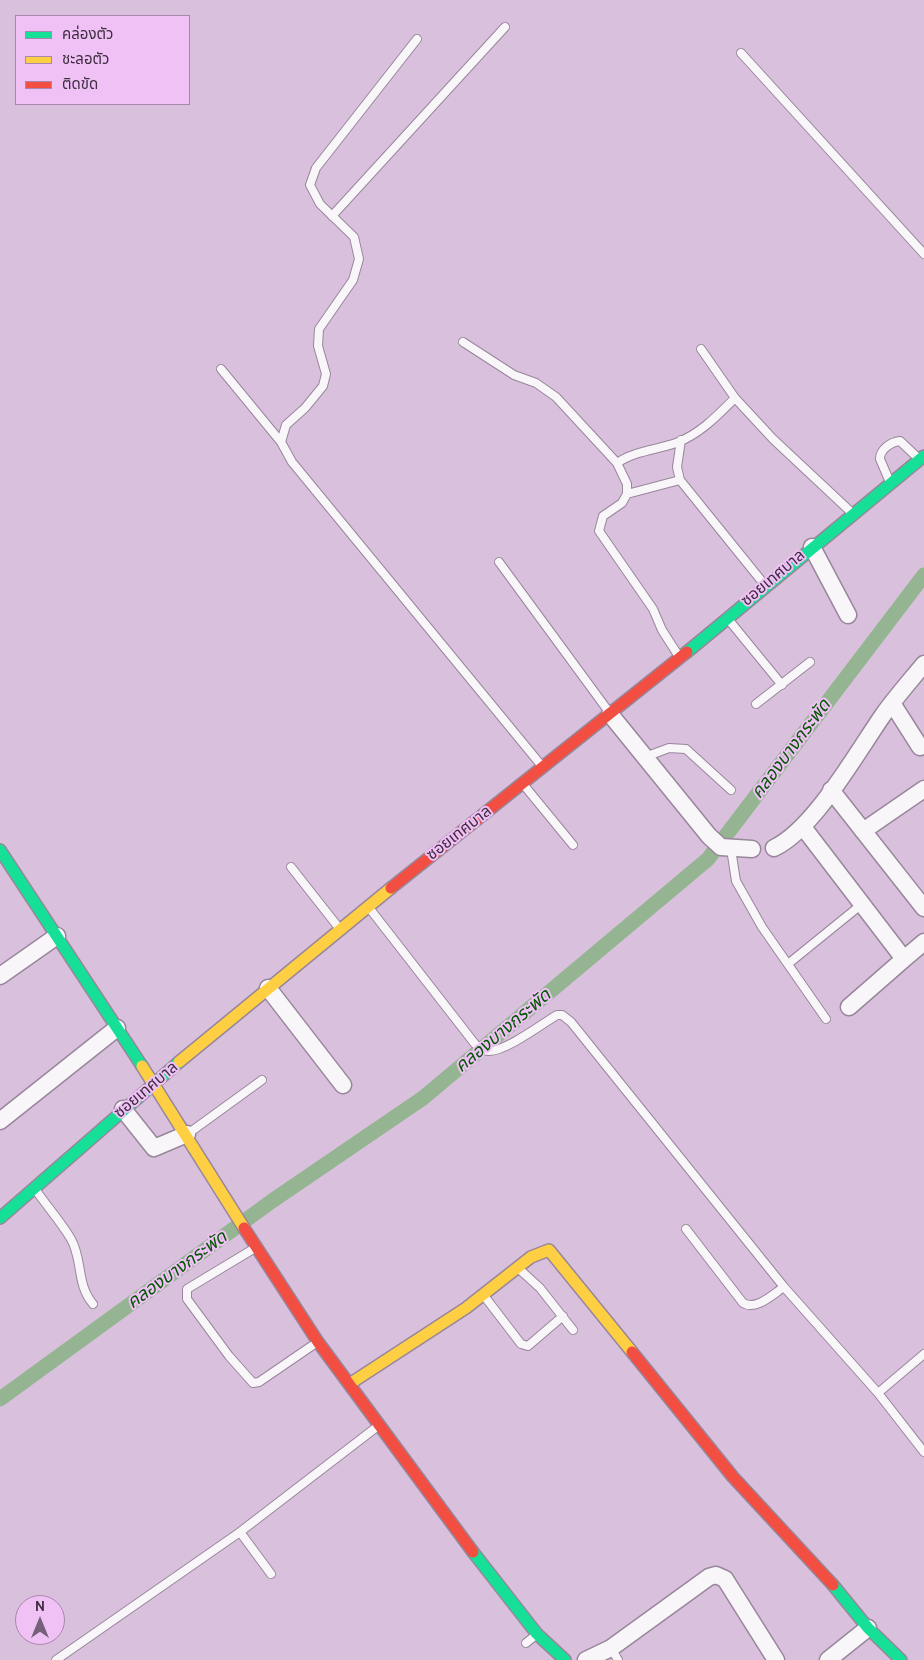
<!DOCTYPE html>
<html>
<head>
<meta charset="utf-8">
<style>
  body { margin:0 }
  #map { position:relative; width:924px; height:1660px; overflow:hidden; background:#d9c0dc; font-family:Cabin,"Noto Sans Thai",sans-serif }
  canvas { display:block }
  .legend { position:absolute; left:15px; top:15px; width:175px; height:90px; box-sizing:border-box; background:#efc1f5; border:1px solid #a986ad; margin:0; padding:6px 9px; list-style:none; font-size:15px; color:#3f2d41 }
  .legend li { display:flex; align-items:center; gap:10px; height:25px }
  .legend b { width:25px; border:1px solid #a986ad }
  .north { position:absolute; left:15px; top:1595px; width:50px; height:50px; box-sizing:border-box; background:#efc1f5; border:1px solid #a986ad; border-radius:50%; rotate:0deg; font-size:14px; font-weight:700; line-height:20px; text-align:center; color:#3f2d41 }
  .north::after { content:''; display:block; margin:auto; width:18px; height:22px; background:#756077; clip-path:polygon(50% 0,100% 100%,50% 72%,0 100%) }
</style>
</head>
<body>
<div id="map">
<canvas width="924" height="1660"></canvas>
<ul class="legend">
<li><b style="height:6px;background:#16e098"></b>คล่องตัว</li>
<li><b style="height:6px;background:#ffcf43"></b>ชะลอตัว</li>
<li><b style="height:6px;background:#f24e42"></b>ติดขัด</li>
</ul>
<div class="north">N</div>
</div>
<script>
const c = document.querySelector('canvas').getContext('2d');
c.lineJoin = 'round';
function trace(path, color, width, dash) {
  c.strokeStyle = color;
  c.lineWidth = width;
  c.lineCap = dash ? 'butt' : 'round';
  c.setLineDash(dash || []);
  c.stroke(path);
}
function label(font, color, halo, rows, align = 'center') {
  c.font = font + ' Cabin,"Noto Sans Thai",sans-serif';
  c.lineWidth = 4;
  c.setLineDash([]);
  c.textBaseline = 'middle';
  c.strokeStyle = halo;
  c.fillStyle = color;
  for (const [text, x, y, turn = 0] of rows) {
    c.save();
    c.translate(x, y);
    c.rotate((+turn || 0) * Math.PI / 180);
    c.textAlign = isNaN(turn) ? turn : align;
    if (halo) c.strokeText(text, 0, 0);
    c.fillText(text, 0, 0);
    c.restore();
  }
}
trace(new Path2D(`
  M 0,1399 L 272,1201 L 423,1098 L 708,859 L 924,575`), '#95b592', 15);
const lane = new Path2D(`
  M 417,39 L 316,168 L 310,185 L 320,204 L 354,237 L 359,259 L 353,280 L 319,329 L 318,346 L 326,374 L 323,386 L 305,408 L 286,425 L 281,442 L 292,462 L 541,765
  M 741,53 L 924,254
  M 332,216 L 505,27
  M 463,342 L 514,375 L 536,383 L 556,397 L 617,463 L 627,484 L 627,494 L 622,503 L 603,516 L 599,531 L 653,609 L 662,630 L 678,655
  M 701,349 L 735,398 L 773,439 L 851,512
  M 221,369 L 281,442
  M 681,440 L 677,467 L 680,480 L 764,584
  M 617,463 C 634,451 656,450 676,443 C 700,434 717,416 735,398
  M 889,480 L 880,459 C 880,449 891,442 900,441 L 918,458
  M 627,494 L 680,480
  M 499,562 L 609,712
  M 728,619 L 782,685
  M 756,704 L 810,662
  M 645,757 L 669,748 L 686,749 L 731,790
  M 523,784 L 573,845
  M 731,849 L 736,881 L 762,927 L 826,1019
  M 291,867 L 339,928
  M 370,909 L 475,1044 C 480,1048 483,1051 489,1051 C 506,1051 542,1024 557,1015 L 562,1015 L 571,1022 L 784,1287 L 878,1393 L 924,1452
  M 788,964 L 862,904
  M 189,1133 L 262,1080
  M 35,1189 C 46,1205 61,1222 71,1239 C 83,1260 76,1284 93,1304
  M 686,1229 L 743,1303 C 756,1311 773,1294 784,1287
  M 255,1248 L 187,1289 L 187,1299 L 229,1356 L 253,1383 L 259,1382 L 316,1343
  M 518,1268 L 540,1288 L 573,1330
  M 485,1297 L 521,1344 L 528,1346 L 563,1316
  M 878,1393 L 924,1354
  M 240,1532 L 271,1574
  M 526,1643 L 536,1635
  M 611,1648 L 618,1660
  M 56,1660 L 240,1532 L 378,1426`);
const street = new Path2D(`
  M 812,547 L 848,615
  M 892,703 L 920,747
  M 610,714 L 709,836 L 721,847 L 752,849
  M 831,790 L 924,908
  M 803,827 L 904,959 L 924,942
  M 863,831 L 924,789
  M 774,848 C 814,829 856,754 883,715 C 895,698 910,681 924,664
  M 0,976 L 57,936
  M 268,988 L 343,1085
  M 849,1007 L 904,959
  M 123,1109 L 154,1148 L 187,1134
  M 0,1121 L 117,1028
  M 586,1660 L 611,1648 L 709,1577 L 716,1575 L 725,1579 L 776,1660
  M 828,1660 L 868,1628`);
const fast = new Path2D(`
  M 687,652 L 924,456
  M 0,850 L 142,1066
  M 0,1218 L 179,1062
  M 473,1552 L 537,1634 L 565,1660
  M 833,1585 L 868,1628 L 901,1660`);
const slow = new Path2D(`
  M 179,1062 L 391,888
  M 142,1066 L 244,1228
  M 351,1383 L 466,1308 L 531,1257 L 549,1250 L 632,1352`);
const jam = new Path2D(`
  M 391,888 L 687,652
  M 244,1228 L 318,1342 L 473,1552
  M 632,1352 L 733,1477 L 833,1585`);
trace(lane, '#98869b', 10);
trace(street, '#98869b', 19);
trace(fast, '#98869b', 14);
trace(slow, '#98869b', 14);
trace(jam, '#98869b', 14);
trace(lane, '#f9f6fa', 8);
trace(street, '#f9f6fa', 16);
trace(fast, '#16e098', 11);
trace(slow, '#ffcf43', 11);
trace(jam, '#f24e42', 11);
label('16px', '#3f2d41', '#efc1f5', [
  ["ซอยเทศบาล",773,578,-40],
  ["ซอยเทศบาล",459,833,-38],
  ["ซอยเทศบาล",146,1090,-40]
]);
label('italic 18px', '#025800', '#efc1f5', [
  ["คลองบางกระพัด",791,749,-53],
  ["คลองบางกระพัด",503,1031,-40],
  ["คลองบางกระพัด",177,1270,-36]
]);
</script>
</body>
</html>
